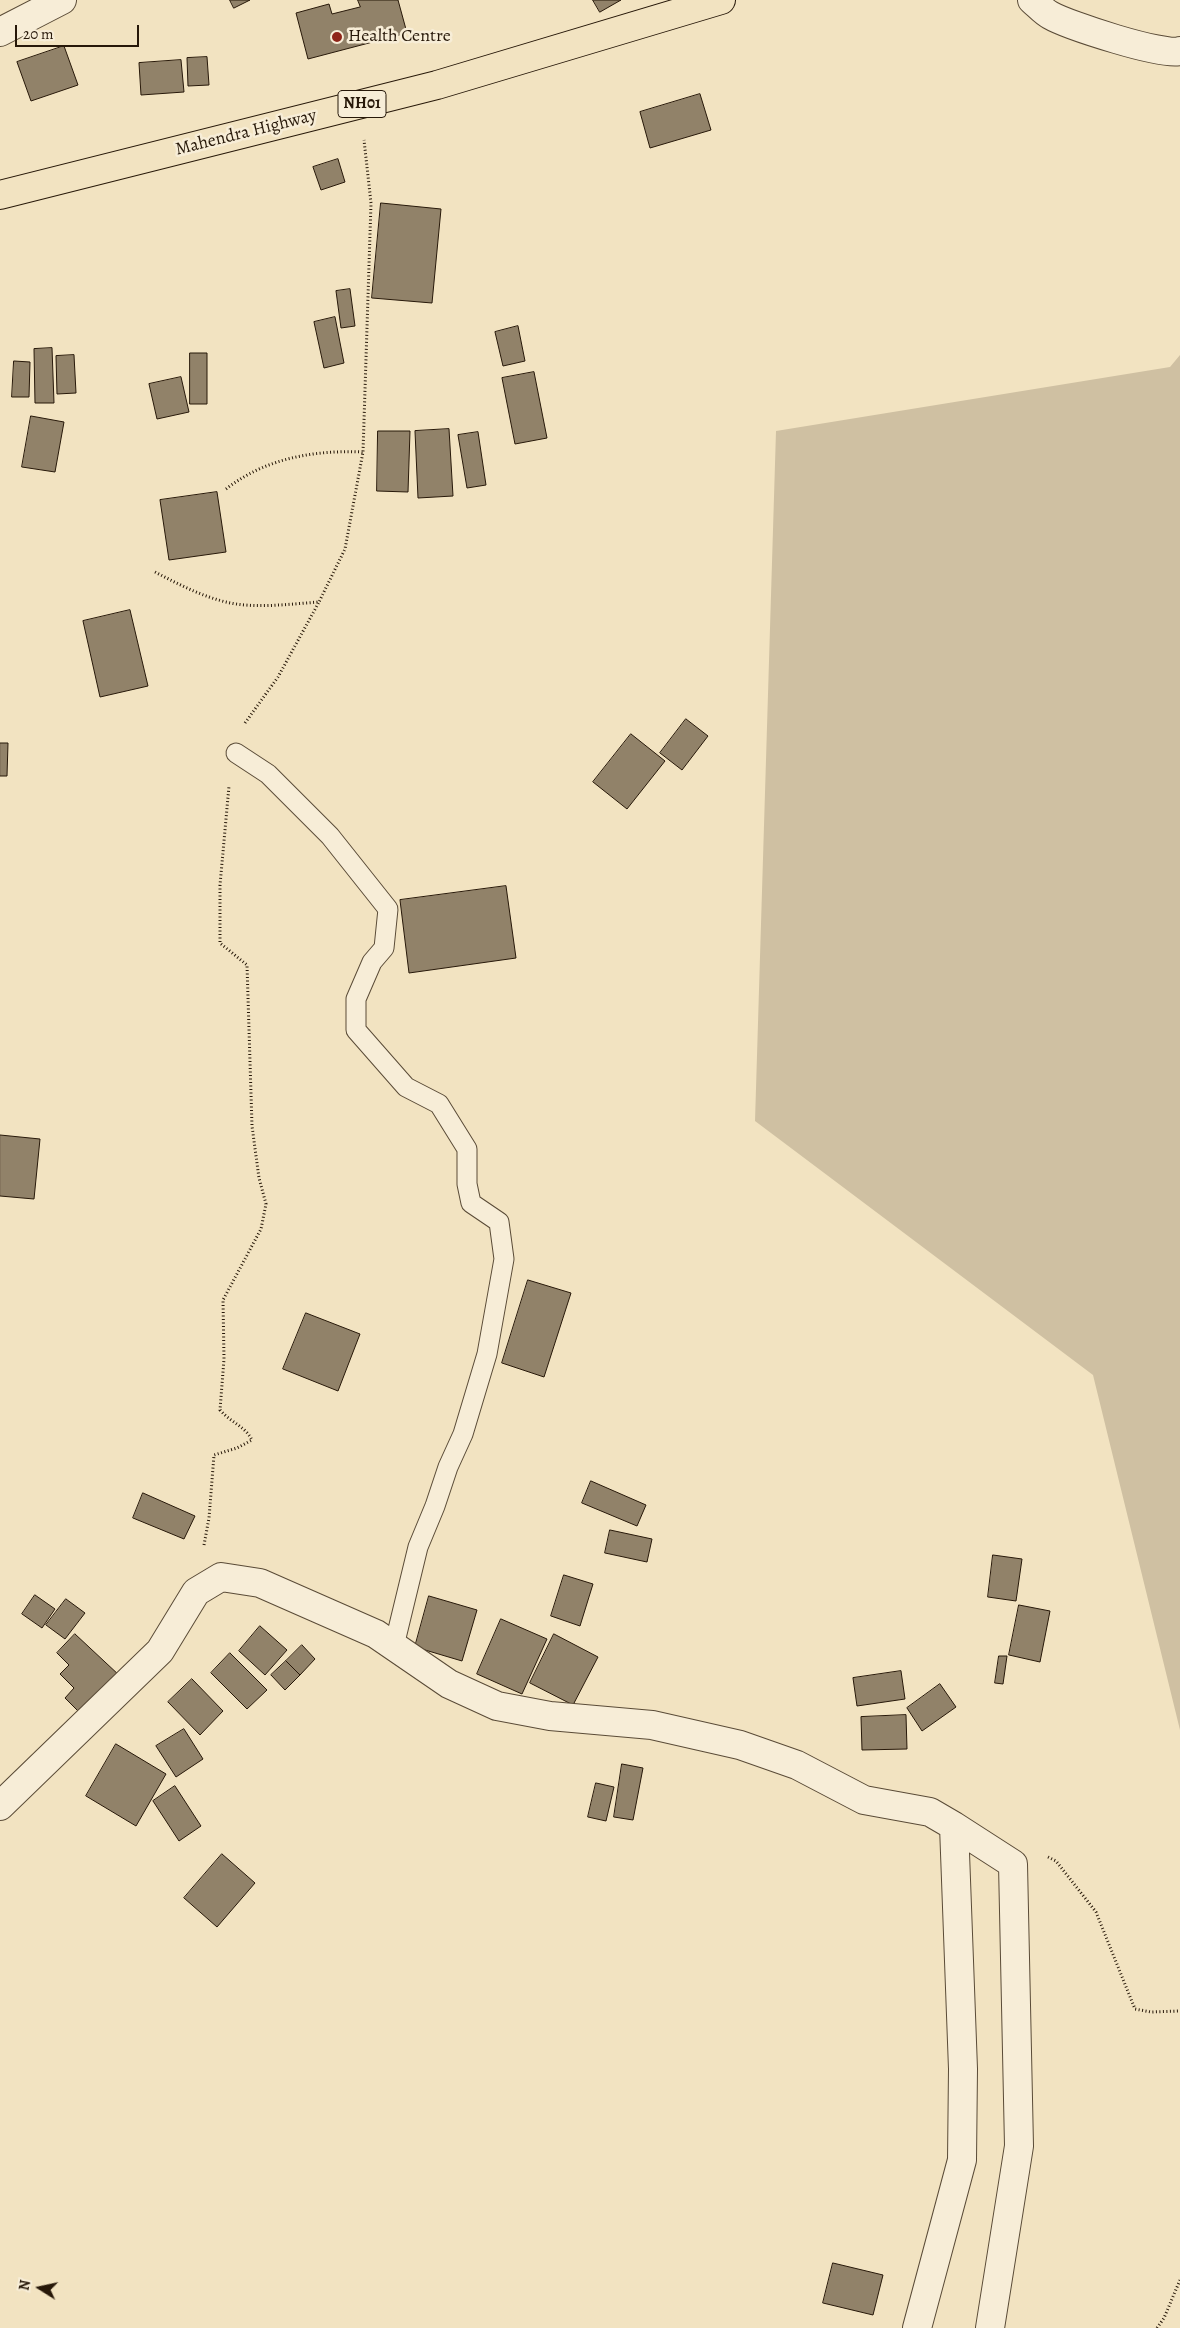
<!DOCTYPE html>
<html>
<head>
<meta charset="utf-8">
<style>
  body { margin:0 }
  #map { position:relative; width:1180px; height:2328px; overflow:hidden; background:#f2e3c1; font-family:Alegreya,serif }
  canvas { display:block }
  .north { position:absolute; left:15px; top:2263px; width:50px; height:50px; -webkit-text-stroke:4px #f7edd7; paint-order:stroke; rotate:280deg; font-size:14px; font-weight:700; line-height:20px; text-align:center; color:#271809 }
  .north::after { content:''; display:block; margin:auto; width:18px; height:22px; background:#271809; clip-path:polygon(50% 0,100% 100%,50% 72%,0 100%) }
  .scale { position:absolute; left:15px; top:25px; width:124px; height:22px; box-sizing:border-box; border:2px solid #271809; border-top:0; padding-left:6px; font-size:15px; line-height:18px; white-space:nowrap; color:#271809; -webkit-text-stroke:4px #f7edd7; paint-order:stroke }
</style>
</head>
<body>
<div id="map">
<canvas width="1180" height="2328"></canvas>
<div class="north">N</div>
<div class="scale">20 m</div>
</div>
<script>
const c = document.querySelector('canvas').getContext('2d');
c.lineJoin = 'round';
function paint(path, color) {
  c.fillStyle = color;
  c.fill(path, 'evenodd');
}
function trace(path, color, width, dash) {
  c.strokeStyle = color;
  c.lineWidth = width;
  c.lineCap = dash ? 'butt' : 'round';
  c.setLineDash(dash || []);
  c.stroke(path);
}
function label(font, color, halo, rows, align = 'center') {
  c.font = font + ' Alegreya,serif';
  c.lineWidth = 5;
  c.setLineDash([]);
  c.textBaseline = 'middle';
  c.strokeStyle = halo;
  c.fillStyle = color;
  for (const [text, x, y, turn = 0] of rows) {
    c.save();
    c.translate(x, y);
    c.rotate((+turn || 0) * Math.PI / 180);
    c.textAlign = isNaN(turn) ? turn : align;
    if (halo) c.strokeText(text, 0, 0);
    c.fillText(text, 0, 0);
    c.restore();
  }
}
paint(new Path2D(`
  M 1180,355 L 1180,1730 L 1093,1375 L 755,1121 L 776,431 L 1170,367 Z`), '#cfc0a2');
const building = new Path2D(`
  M 230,0 L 250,0 L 234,8 Z
  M 358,0 L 398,0 L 407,33 L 308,59 L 296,13 L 329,4 L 332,14 L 360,7 Z
  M 593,0 L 621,0 L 600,12 Z
  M 64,46 L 78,85 L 31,101 L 17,62 Z
  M 207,57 L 209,85 L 188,86 L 187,58 Z
  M 181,60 L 184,92 L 141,95 L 139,63 Z
  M 700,94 L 711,130 L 650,148 L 640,112 Z
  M 338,159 L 345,182 L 321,190 L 313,167 Z
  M 381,203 L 441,209 L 432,303 L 372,298 Z
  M 350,289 L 355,326 L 341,328 L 336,291 Z
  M 335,317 L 344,363 L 324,368 L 314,322 Z
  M 518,326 L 525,361 L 503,366 L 495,332 Z
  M 52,348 L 54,403 L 35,403 L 34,349 Z
  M 190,353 L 207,353 L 207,404 L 190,404 Z
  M 74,355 L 76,393 L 57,394 L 56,356 Z
  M 14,361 L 30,362 L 29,397 L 12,397 Z
  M 534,372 L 547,438 L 515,444 L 502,378 Z
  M 181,377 L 189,412 L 157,419 L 149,384 Z
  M 31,416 L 64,422 L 55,472 L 22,467 Z
  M 449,429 L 453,496 L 418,498 L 415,431 Z
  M 378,431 L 410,431 L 408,492 L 377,491 Z
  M 478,432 L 486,485 L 467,488 L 458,435 Z
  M 217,492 L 226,552 L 169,560 L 160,500 Z
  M 130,610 L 148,686 L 100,697 L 83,621 Z
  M 686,719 L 708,736 L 682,770 L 660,753 Z
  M 631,734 L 665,761 L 627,809 L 593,782 Z
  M 0,743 L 8,743 L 7,776 L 0,776 Z
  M 506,886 L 516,958 L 409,973 L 400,900 Z
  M 0,1135 L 40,1139 L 34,1199 L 0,1196 Z
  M 528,1280 L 571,1293 L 544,1377 L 502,1363 Z
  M 306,1313 L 360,1334 L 338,1391 L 283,1369 Z
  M 591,1481 L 646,1505 L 637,1526 L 582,1503 Z
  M 143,1493 L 195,1516 L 184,1539 L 133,1518 Z
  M 610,1530 L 652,1539 L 647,1562 L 605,1553 Z
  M 993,1555 L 1022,1559 L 1016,1601 L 988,1597 Z
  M 564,1575 L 593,1584 L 580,1626 L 551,1616 Z
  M 35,1595 L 55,1609 L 42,1628 L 22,1614 Z
  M 429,1596 L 477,1610 L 462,1661 L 415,1647 Z
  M 66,1599 L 85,1613 L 65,1639 L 46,1625 Z
  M 1019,1605 L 1050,1611 L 1040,1662 L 1009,1655 Z
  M 501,1619 L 547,1639 L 522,1694 L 477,1674 Z
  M 260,1626 L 287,1650 L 265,1675 L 239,1651 Z
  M 75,1634 L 120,1676 L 82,1715 L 65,1698 L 74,1688 L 60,1674 L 69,1665 L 57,1653 Z
  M 554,1634 L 598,1657 L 573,1705 L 530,1683 Z
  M 302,1645 L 315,1659 L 300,1675 L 286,1661 Z
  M 230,1653 L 267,1690 L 247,1709 L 211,1673 Z
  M 999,1656 L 1007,1656 L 1003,1684 L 995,1683 Z
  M 286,1661 L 300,1675 L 285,1690 L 271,1675 Z
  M 901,1671 L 905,1699 L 857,1706 L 853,1678 Z
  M 192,1679 L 223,1711 L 200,1735 L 168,1702 Z
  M 940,1684 L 956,1707 L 922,1731 L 907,1708 Z
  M 906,1715 L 907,1749 L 862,1750 L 861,1717 Z
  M 184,1729 L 203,1759 L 176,1777 L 156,1746 Z
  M 116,1744 L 166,1774 L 136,1826 L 86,1796 Z
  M 622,1764 L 643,1768 L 633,1820 L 614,1817 Z
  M 596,1783 L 614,1787 L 606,1821 L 588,1817 Z
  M 175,1786 L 201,1826 L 179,1841 L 153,1801 Z
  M 222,1854 L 255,1883 L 217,1927 L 184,1898 Z
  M 833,2263 L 883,2275 L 873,2315 L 823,2303 Z`);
paint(building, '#918269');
trace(building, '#271809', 1);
const lane = new Path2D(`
  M 236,753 L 268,774 L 330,836 L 388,909 L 384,948 L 372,962 L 356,999 L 356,1030 L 406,1087 L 439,1104 L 467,1149 L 467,1184 L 471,1203 L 499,1222 L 504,1259 L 487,1354 L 463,1434 L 448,1467 L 435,1506 L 418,1547 L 394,1646`);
const street = new Path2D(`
  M 1032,0 C 1038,5 1044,12 1050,15 C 1067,25 1165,57 1180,51
  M 0,32 L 62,0
  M 0,1806 L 160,1651 L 196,1592 L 221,1577 L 260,1583 L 376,1634 L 449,1684 L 497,1706 L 550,1716 L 652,1725 L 740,1745 L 797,1765 L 864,1800 L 930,1812 L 954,1826 L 963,2069 L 962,2160 L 917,2328
  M 954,1826 L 1013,1864 L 1019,2146 L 990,2328`);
const highway = new Path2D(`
  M 0,195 L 437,85 L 721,0`);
trace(lane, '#5a4b37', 21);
trace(street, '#5a4b37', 30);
trace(highway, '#271809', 30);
trace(new Path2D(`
  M 226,489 C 266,458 314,450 363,452
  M 155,572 C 178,584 201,596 226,602 C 254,609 290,604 319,602 L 345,549 L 363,452 L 371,203 L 364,140
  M 245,723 L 278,677 L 319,602
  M 204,1545 L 209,1518 L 214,1455 L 237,1448 L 252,1440 C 245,1426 230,1422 220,1410 L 224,1359 L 223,1300 L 261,1229 L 266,1204 L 259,1178 L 252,1126 L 247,965 L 220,943 L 220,885 L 229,786
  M 1048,1857 L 1056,1861 L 1096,1912 L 1135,2009 L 1151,2012 L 1180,2011
  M 1157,2328 L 1164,2318 L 1180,2280`), '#271809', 3, [1, 2.5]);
trace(lane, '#f7edd7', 19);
trace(street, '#f7edd7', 28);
trace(highway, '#f2e3c1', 28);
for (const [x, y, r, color] of [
  [337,37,6,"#8f2418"]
]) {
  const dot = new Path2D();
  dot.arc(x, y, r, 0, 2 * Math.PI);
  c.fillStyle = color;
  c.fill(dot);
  trace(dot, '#f7edd7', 2);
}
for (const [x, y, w] of [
  [362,104,48]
]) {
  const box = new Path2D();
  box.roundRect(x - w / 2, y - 13.5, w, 27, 4);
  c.fillStyle = '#f7edd7';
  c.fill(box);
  trace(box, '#271809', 1);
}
label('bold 16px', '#271809', null, [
  ["NH01",362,104]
]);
label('18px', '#271809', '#f7edd7', [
  ["Health Centre",348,37]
], 'left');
label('18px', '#271809', '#f7edd7', [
  ["Mahendra Highway",246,133,-14]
]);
</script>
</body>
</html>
